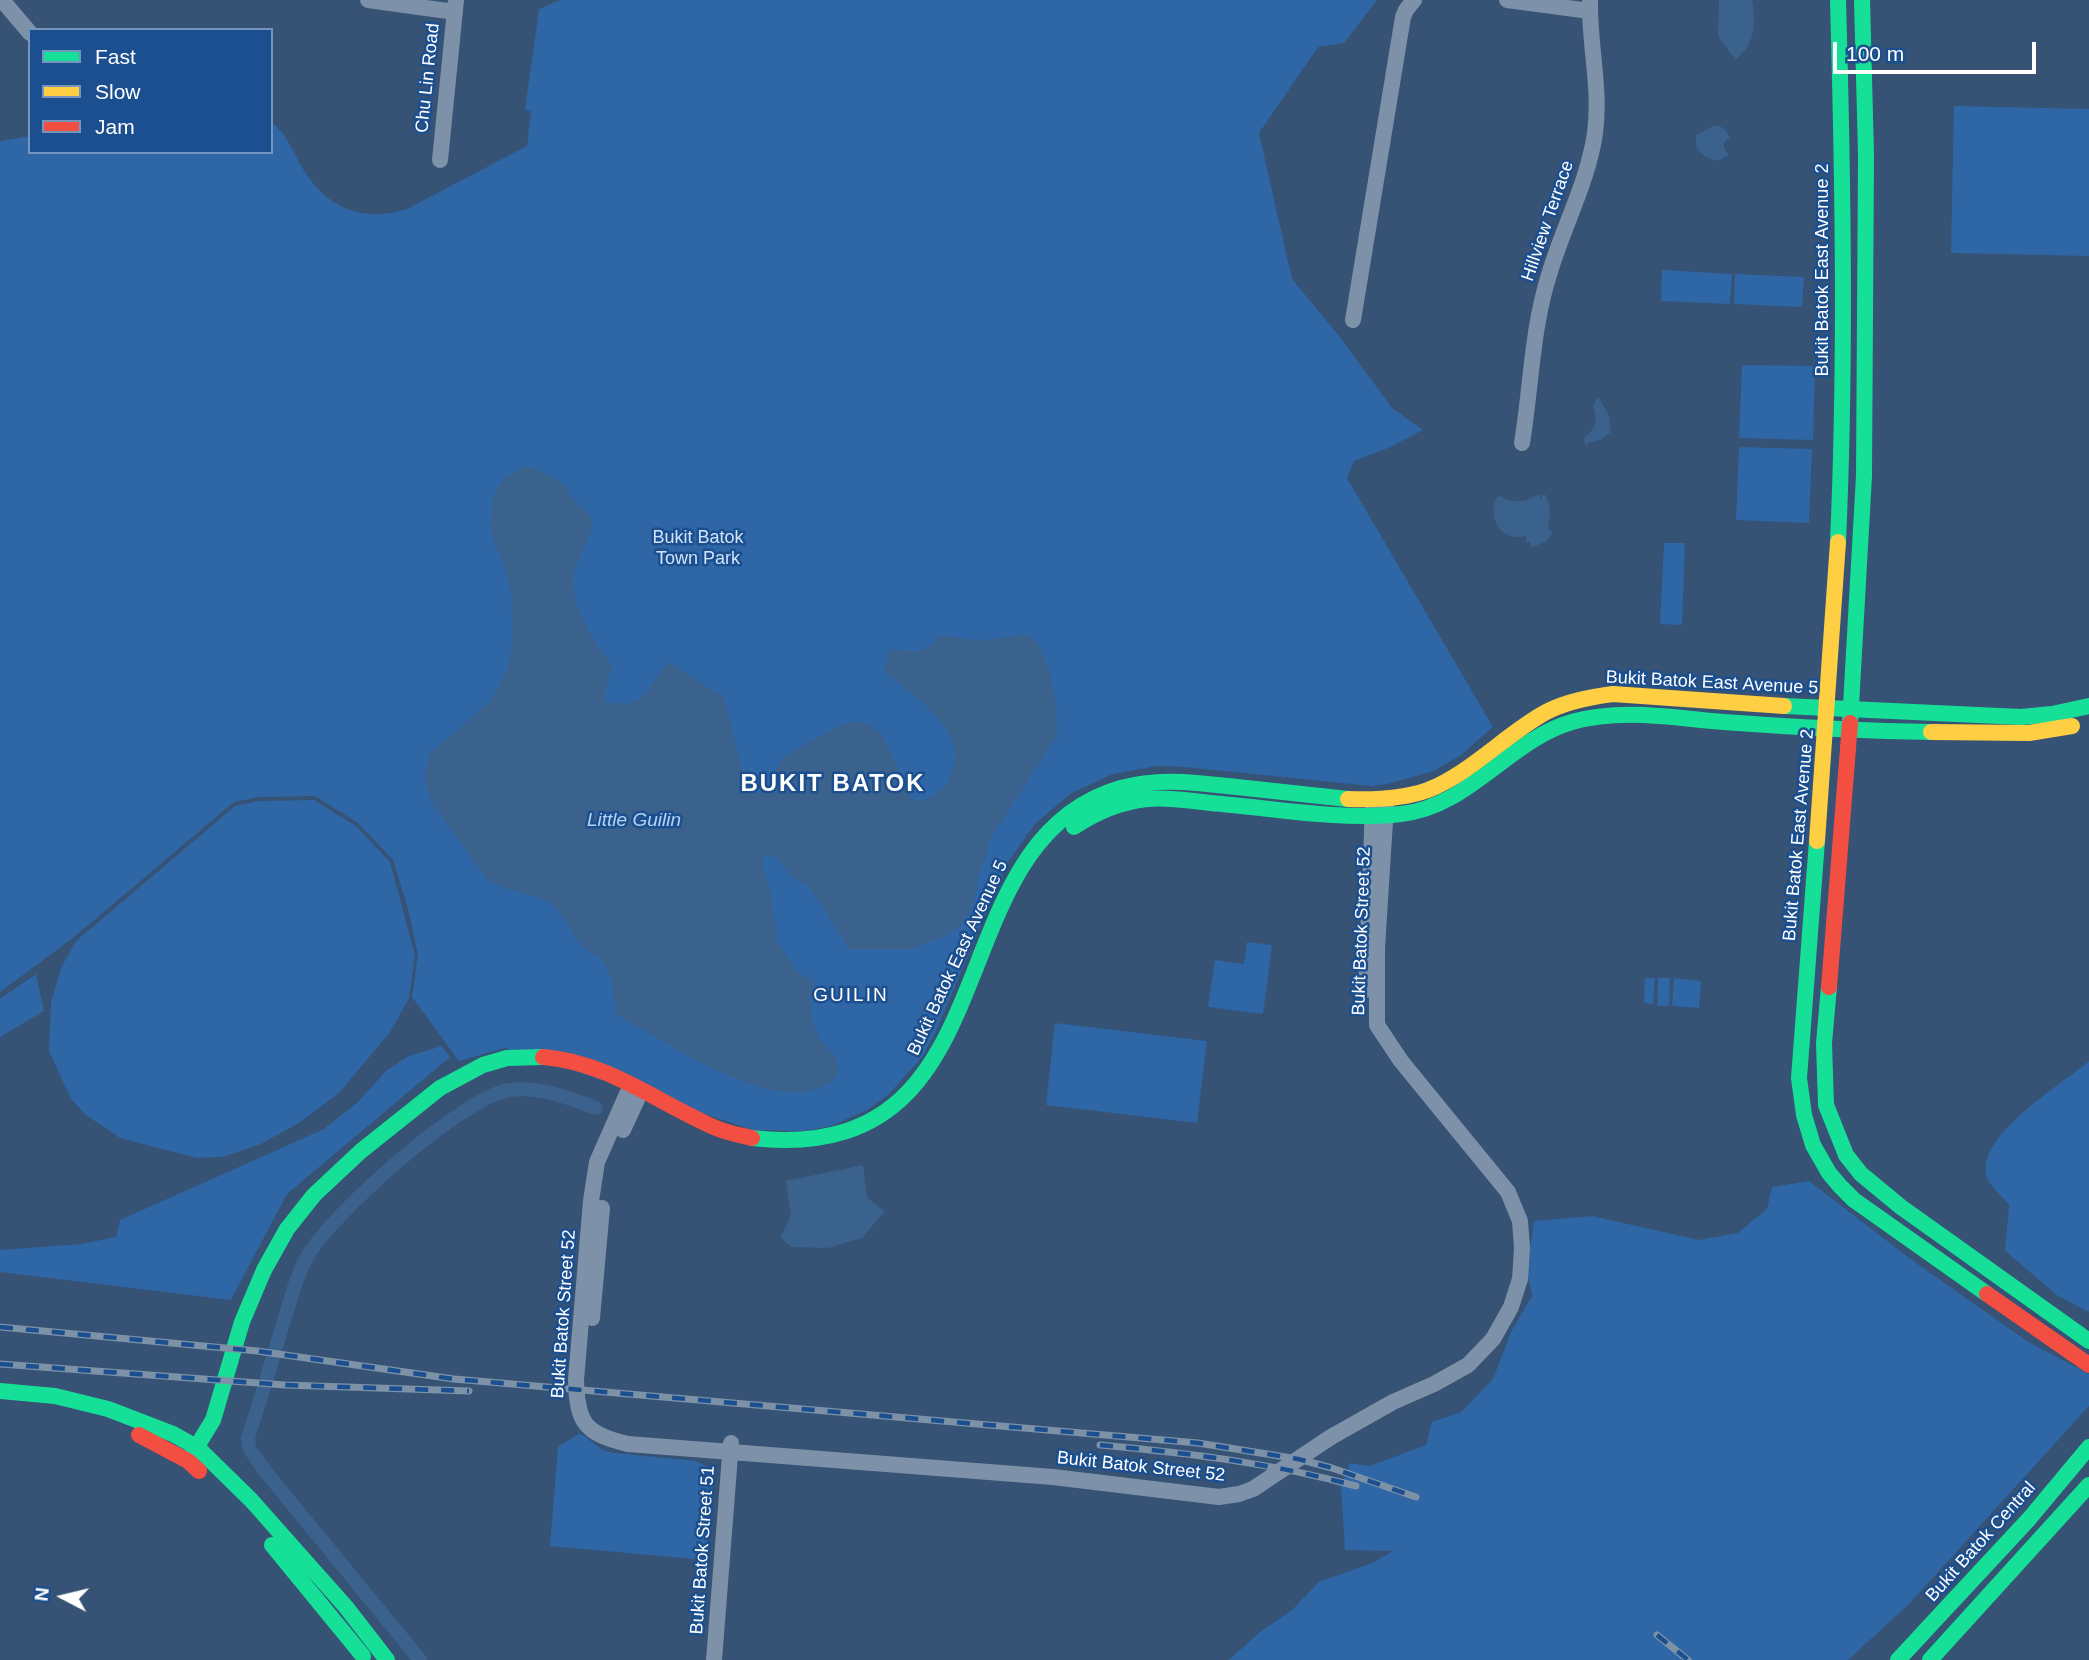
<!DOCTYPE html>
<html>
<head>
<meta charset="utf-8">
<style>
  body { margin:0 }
  #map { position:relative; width:2089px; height:1660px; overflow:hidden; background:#365274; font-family:Helvetica,sans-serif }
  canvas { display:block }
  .legend { position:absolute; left:28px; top:28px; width:245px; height:126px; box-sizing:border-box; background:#1b4f8f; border:2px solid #7695bc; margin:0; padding:9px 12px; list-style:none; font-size:21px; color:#fff }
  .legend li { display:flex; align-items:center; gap:14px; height:35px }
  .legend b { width:35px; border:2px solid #7695bc }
  .north { position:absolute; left:28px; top:1562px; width:70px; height:70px; -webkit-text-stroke:5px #1b4f8f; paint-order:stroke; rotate:277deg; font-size:19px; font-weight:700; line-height:28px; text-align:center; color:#fff }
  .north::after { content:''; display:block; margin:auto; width:24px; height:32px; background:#fff; clip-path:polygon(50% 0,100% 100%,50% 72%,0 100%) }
  .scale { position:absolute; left:1833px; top:42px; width:203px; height:32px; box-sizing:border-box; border:4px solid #fff; border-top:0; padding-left:9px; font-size:21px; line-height:24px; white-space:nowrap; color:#fff; -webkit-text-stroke:5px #1b4f8f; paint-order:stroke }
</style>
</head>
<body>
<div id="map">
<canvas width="2089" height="1660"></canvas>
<ul class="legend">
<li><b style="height:9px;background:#16e098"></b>Fast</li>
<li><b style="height:9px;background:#ffcf43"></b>Slow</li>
<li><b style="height:9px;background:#f24e42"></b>Jam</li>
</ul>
<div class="north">N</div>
<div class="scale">100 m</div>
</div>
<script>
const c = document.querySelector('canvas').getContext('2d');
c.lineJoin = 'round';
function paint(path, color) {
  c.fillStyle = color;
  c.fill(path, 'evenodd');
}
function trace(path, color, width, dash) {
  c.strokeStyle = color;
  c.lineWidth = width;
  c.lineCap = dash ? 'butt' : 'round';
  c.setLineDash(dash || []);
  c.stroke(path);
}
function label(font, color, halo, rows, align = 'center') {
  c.font = font + ' Helvetica,sans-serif';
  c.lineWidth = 5;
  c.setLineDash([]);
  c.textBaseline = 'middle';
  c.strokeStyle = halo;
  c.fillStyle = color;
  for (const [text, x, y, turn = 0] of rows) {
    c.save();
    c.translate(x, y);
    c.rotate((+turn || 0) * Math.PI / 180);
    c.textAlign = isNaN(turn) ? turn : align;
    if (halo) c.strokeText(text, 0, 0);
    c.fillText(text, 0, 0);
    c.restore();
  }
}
paint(new Path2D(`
  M 560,0 L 1377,0 L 1344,43 L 1318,47 L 1259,133 L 1292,279 L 1340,337 L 1392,408 L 1423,430 L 1388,448 L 1354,461 L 1347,478 L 1493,727 L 1461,755 L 1434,771 L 1387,784 L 1371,786 L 1185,767 L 1157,766 L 1113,774 L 1070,794 L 1035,824 L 1008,862 L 935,1033 L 923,1056 L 888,1095 L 867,1110 L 831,1126 L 805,1131 L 753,1130 L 505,1048 L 459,1061 L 412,997 L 418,955 L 408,909 L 393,860 L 358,823 L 315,796 L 259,797 L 234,802 L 73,938 L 0,992 L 0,141 L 30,136 L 30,152 L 271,152 L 271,122 C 286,133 290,146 299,162 C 323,206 359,224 407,209 L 527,146 L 531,111 L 525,110 L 539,9 Z
  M 1954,106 L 2089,109 L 2089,256 L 1951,253 Z
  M 1662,270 L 1732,274 L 1730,304 L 1661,301 Z
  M 1735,274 L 1804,277 L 1802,307 L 1734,304 Z
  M 1742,365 L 1815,366 L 1813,440 L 1739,438 Z
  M 1739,447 L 1812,449 L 1809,523 L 1736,520 Z
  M 1664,543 L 1685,543 L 1682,625 L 1660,624 Z
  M 314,800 L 356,826 L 390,862 L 415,955 L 409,998 L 391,1031 L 339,1093 L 299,1123 L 261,1144 L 223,1157 L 197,1158 L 120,1138 L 86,1115 L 71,1099 L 49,1051 L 51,1002 L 61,968 L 76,941 L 235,806 L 258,801 Z
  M 1247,942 L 1272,945 L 1263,1014 L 1208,1007 L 1215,960 L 1244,964 Z
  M 36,974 L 44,1011 L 0,1037 L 0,999 Z
  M 1645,978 L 1655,978 L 1653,1004 L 1644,1003 Z
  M 1658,978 L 1670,978 L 1669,1006 L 1657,1006 Z
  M 1674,978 L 1701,981 L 1699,1008 L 1672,1006 Z
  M 1055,1023 L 1207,1041 L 1197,1123 L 1046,1105 Z
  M 442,1046 L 450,1057 L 287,1194 L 231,1300 L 0,1272 L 0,1250 L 81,1244 L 116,1237 L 120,1220 L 324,1129 L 358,1102 L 387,1070 L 409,1056 Z
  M 2089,1061 L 2089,1312 L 2058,1296 L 2005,1251 L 2009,1205 C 2003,1197 1992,1188 1988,1180 C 1970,1138 2063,1084 2089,1061 Z
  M 1809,1181 L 1916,1263 L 2030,1343 L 2089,1374 L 2089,1406 L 1908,1605 L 1848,1660 L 1229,1660 L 1261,1631 L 1292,1610 L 1319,1582 L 1372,1563 L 1393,1551 L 1345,1550 L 1341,1487 L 1350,1463 L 1370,1466 L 1426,1445 L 1432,1422 L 1461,1412 L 1493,1379 L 1511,1332 L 1532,1296 L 1527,1271 L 1534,1221 L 1592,1216 L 1699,1240 L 1738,1233 L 1767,1209 L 1772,1187 Z
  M 580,1433 L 603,1450 L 614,1453 L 696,1461 L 708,1467 L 713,1480 L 706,1560 L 550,1546 L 558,1447 Z`), '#2f66a5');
paint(new Path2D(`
  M 1719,0 L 1752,0 C 1756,25 1756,44 1735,60 L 1718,36 Z
  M 1713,126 C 1722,125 1726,130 1730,137 L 1724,142 L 1724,148 L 1729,155 L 1718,161 C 1702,157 1694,152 1696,135 Z
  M 1598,396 L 1609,416 L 1611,432 L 1600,440 L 1589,442 L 1585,446 L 1584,438 C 1596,428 1598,421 1593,406 Z
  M 525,466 C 537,468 557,478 566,487 C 570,491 571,497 575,502 C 584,512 593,512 592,529 C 586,542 574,567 573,581 C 573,609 594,644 612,665 L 604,696 L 606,702 L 624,704 L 641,699 L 669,662 L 724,698 L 747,788 L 753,793 C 773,794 769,776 779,764 C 786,754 808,743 819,737 C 885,694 887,753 911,798 C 917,801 920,801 926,799 C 951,791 962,759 950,736 C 937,710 907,691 885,671 L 890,649 C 913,651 925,657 940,635 L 980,641 L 1026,634 C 1049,643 1060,714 1057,736 L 991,837 L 979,875 L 973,906 L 960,926 L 944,936 L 911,949 L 849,949 L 811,889 L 793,877 L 775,856 L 768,855 L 762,859 L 763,871 L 770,887 L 777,941 L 798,973 L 814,981 C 809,999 810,1021 819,1038 C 825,1049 840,1055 838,1069 C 837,1079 829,1083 821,1087 C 769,1113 663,1040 616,1014 C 614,999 614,979 606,966 C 601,956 589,953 581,945 C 568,930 563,908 543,899 C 525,891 504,892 487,879 L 434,806 L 426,786 L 425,773 L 430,753 L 489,703 L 508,668 L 513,639 L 511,594 L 508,578 L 490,529 L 493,498 L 498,486 L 505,478 Z
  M 1539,494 L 1542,500 L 1542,496 L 1545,494 C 1551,506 1551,515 1548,528 L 1553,532 L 1547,541 L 1531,548 L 1530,542 L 1526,542 L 1526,536 C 1501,543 1485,516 1498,495 C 1513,504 1525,503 1539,494 Z
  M 863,1165 L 867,1198 L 885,1211 L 862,1238 L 828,1248 L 792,1247 L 780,1238 L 791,1215 L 786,1181 Z`), '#3b618d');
trace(new Path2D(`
  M 420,1660 L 265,1471 L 249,1448 L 248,1438 C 260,1401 271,1364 282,1327 C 290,1303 295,1278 307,1257 C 331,1214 463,1097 509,1090 C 540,1086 569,1098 596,1108`), '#3b618d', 14);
trace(new Path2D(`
  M 2,0 L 30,33
  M 368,0 L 455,12
  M 1507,0 L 1590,11
  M 440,160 L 456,0
  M 1353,320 L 1403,17 L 1406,10 L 1414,0
  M 1522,443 C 1531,388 1532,328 1549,275 C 1563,227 1588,182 1595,133 C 1601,88 1589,45 1590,0
  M 1366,990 L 1373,806
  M 631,1085 L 597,1162 L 591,1201 L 576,1380 C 577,1423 585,1434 628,1444 L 1053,1477 L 1219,1497 L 1239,1494 L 1253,1489 L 1331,1437 L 1393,1402 L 1434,1384 L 1468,1365 L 1493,1339 L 1511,1307 L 1520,1279 L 1522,1248 L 1520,1221 L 1508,1192 L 1401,1061 L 1377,1025 L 1377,948 L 1386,805
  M 623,1130 L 641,1091
  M 592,1318 L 602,1208
  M 714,1660 L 731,1443`), '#7d92a8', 16);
trace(new Path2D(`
  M 1838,542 C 1846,361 1843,181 1838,0
  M 1784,706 L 2021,717 L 2052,714 L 2089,706
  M 1850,723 L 1864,476 L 1866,155 L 1862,0
  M 1074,827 C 1096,812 1120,802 1147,799 C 1168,797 1190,801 1211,803 C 1272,808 1340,821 1401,814 C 1469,807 1509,740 1572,722 C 1621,708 1674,718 1724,722 C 1793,727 1862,731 1931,732
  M 1817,841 L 1799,1078 L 1804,1115 L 1813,1145 L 1829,1173 L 1840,1186 L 1854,1200 L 1987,1294
  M 1829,987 L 1824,1043 L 1826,1105 L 1846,1155 L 1861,1174 L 1901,1207 L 2089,1341
  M 752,1138 C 1020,1168 929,843 1121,788 C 1160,777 1197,783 1237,787 C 1274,791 1311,795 1348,799
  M 0,1391 L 55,1396 L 108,1409 L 173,1434 L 198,1448 L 251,1500 L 346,1607 L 387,1660
  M 188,1461 L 213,1420 L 242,1322 L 264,1270 L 287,1229 L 314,1195 L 361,1151 L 440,1088 L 483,1065 L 507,1058 L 543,1057
  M 272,1545 L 363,1656
  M 1898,1660 L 2029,1519 L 2089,1447
  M 1930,1660 L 2089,1485`), '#16e098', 16);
trace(new Path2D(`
  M 1931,732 L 2029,733 L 2072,726
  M 1348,799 C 1374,800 1403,799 1428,790 C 1470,773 1502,738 1541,715 C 1562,702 1589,697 1613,694 L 1784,706
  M 1817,841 L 1838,542`), '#ffcf43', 16);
trace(new Path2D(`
  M 1829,987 L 1850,723
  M 543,1057 C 608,1062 658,1103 716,1128 C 727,1133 740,1135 752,1138
  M 1987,1294 L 2089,1365
  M 139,1435 L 188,1461 L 199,1471`), '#f24e42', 16);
const rail = new Path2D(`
  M 0,1327 L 257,1351 L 454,1379 L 1198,1443 L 1298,1459 L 1332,1468 L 1416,1497
  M 0,1364 L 285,1385 L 469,1391
  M 1100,1445 C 1187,1453 1272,1463 1356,1486
  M 1657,1635 L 1688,1660`);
trace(rail, '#7e92a7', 7);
trace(rail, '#1b4f8f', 4.5, [13]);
label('18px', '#fff', '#1b4f8f', [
  ["Chu Lin Road",428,78,-84],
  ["Hillview Terrace",1548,221,-71],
  ["Bukit Batok East Avenue 2",1823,270,-90],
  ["Bukit Batok East Avenue 5",1712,683,3],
  ["Bukit Batok East Avenue 2",1799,835,-85],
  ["Bukit Batok Street 52",1362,931,-88],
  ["Bukit Batok East Avenue 5",958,958,-65],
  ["Bukit Batok Street 52",564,1314,-86],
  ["Bukit Batok Street 52",1141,1467,6],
  ["Bukit Batok Central",1981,1542,-48],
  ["Bukit Batok Street 51",703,1550,-86]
]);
label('18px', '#cfe3fa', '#1b4f8f', [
  ["Bukit Batok",698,538],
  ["Town Park",698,559]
]);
label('italic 19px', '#b5d3f5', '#1b4f8f', [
  ["Little Guilin",634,821]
]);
c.letterSpacing = '2px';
label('19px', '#fff', '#1b4f8f', [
  ["GUILIN",851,996]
]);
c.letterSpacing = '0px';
c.letterSpacing = '2px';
label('bold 24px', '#fff', '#1b4f8f', [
  ["BUKIT BATOK",833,784]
]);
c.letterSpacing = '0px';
</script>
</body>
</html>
